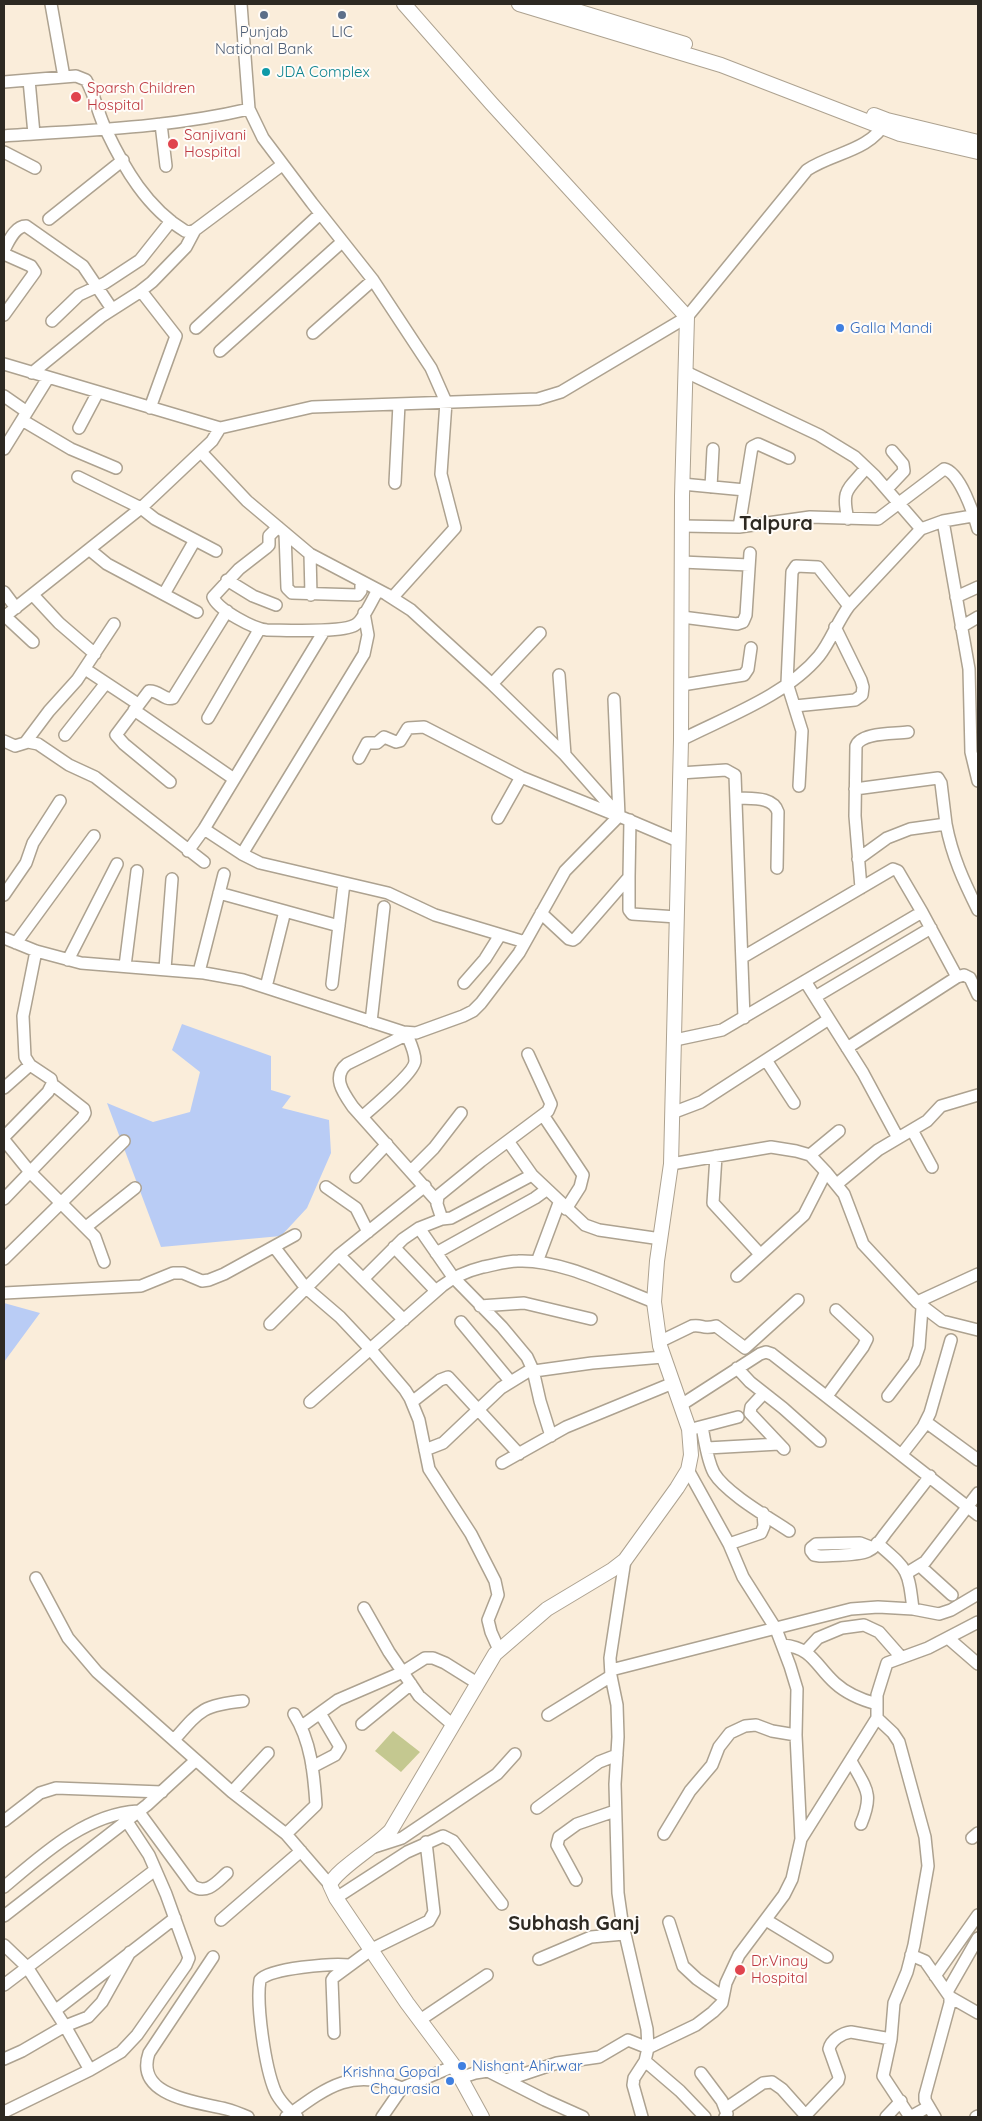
<!DOCTYPE html>
<html>
<head>
<meta charset="utf-8">
<style>
  body { margin:0 }
  #map { position:relative; width:982px; height:2121px; overflow:hidden; background:#faedda; font-family:Quicksand,sans-serif }
  canvas { display:block }
  .frame { position:absolute; inset:0; border:5px solid #2d2922; pointer-events:none }
</style>
</head>
<body>
<div id="map">
<canvas width="982" height="2121"></canvas>
<div class="frame"></div>
</div>
<script>
const c = document.querySelector('canvas').getContext('2d');
c.lineJoin = 'round';
function paint(path, color) {
  c.fillStyle = color;
  c.fill(path, 'evenodd');
}
function trace(path, color, width, dash) {
  c.strokeStyle = color;
  c.lineWidth = width;
  c.lineCap = dash ? 'butt' : 'round';
  c.setLineDash(dash || []);
  c.stroke(path);
}
function label(font, color, halo, rows, align = 'center') {
  c.font = font + ' Quicksand,sans-serif';
  c.lineWidth = 4;
  c.setLineDash([]);
  c.textBaseline = 'middle';
  c.strokeStyle = halo;
  c.fillStyle = color;
  for (const [text, x, y, turn = 0] of rows) {
    c.save();
    c.translate(x, y);
    c.rotate((+turn || 0) * Math.PI / 180);
    c.textAlign = isNaN(turn) ? turn : align;
    if (halo) c.strokeText(text, 0, 0);
    c.fillText(text, 0, 0);
    c.restore();
  }
}
paint(new Path2D(`
  M 393,1731 L 420,1752 L 401,1772 L 375,1751 Z`), '#c4c890');
paint(new Path2D(`
  M 182,1024 L 271,1056 L 271,1090 L 291,1096 L 282,1108 L 329,1120 L 331,1153 L 307,1208 L 281,1236 L 161,1247 L 107,1103 L 153,1122 L 190,1112 L 200,1072 L 172,1050 Z
  M 4,1303 L 40,1313 L 4,1362 Z`), '#b9ccf5');
const minor = new Path2D(`
  M 51,4 L 64,77
  M 241,4 L 249,109 L 263,138 L 312,203 L 373,280 L 431,368 L 446,402 L 441,474 L 455,528 L 392,598
  M 29,80 L 34,134
  M 4,82 L 76,76 L 86,80 C 95,95 98,114 106,130 C 124,168 147,208 185,231 L 190,232 L 195,230 L 282,165
  M 161,124 L 166,166
  M 4,136 C 86,130 169,128 249,109
  M 4,152 L 35,168
  M 49,219 L 123,160
  M 4,250 C 9,241 15,226 26,226 L 83,266 L 112,309
  M 4,254 L 31,266 L 35,272 L 4,315
  M 141,291 L 176,336 L 150,408
  M 52,321 L 79,295 L 105,283 L 140,260 L 171,221
  M 196,328 L 320,214
  M 313,333 L 373,280
  M 220,351 L 342,242
  M 4,364 L 220,428 L 312,407 L 538,399 L 561,392 L 687,317 L 807,170 C 834,152 868,152 886,122
  M 686,372 L 819,435 L 855,457 L 875,476 L 921,529
  M 32,373 L 102,316 L 138,293 L 152,282 L 186,247 L 195,230
  M 4,396 L 27,412
  M 22,420 L 71,449 L 116,468
  M 79,428 L 98,392
  M 4,449 L 48,378
  M 201,452 L 247,501 L 310,554 L 386,594 L 411,610 L 492,684 L 565,755 L 619,816 L 678,841
  M 78,477 L 141,508 L 155,519 L 216,551
  M 395,483 L 399,404
  M 682,484 L 745,490
  M 711,487 L 713,449
  M 887,489 L 904,471 L 903,464 L 892,451
  M 848,519 C 841,489 848,490 866,468
  M 943,521 L 969,669 L 971,752 L 978,781
  M 682,526 L 739,527 L 810,517 L 878,519 L 944,469 C 960,472 974,515 978,529
  M 278,527 L 269,536 L 269,545 L 266,548 L 239,569 L 213,597 C 218,610 254,629 267,630 C 285,630 342,633 355,625 C 363,621 373,598 378,590
  M 739,527 L 752,447 L 758,444 L 789,458
  M 285,533 L 287,588 L 292,593 L 358,595 L 361,591 L 361,581
  M 90,550 L 107,564 L 197,612
  M 310,554 L 311,595
  M 682,562 L 749,565
  M 227,580 L 253,596 L 276,605
  M 4,592 L 16,608
  M 164,594 L 195,540
  M 33,595 L 59,623 L 95,654
  M 956,597 L 978,587
  M 5,616 L 33,642
  M 4,617 L 141,508 L 212,441 L 220,428
  M 682,617 L 737,624 L 743,622 L 746,615 L 750,553
  M 961,627 L 978,617
  M 85,669 L 138,704
  M 559,675 L 565,755
  M 492,684 L 540,633
  M 682,685 L 744,675 L 748,669 L 751,648
  M 795,706 L 855,700 L 862,695 L 863,687 L 861,680 L 835,627
  M 134,710 L 234,779
  M 208,718 L 259,630
  M 65,735 L 106,683
  M 681,740 C 726,717 787,695 819,656 C 831,641 837,622 849,606 L 921,529 L 943,521 L 978,515
  M 4,741 L 15,746 L 28,742 L 38,744 L 69,765 L 95,777 L 204,862
  M 25,743 L 49,711 L 77,680 L 114,624
  M 359,758 L 367,743 L 377,743 L 384,737 L 396,742 L 400,741 L 408,728 L 424,727 L 521,777 L 618,816
  M 680,773 L 726,770 L 735,775 L 744,1018
  M 170,782 L 124,744 L 116,735 L 149,691 C 159,690 164,701 173,698 L 227,611
  M 799,786 L 802,731 L 787,683 L 792,572 L 796,566 L 818,567 L 849,606
  M 855,789 L 938,778 L 941,783 L 946,824 L 910,829 L 887,838 L 858,859
  M 737,798 C 751,799 773,796 778,812 L 777,868
  M 498,818 L 521,777
  M 946,824 C 952,856 964,882 978,910
  M 204,829 L 242,854 L 260,863 L 388,893 L 435,915 L 525,942
  M 188,851 L 204,829 L 324,631
  M 242,854 L 364,654 L 368,635 L 364,613
  M 629,877 L 629,910 L 632,914 L 677,917
  M 861,888 L 855,816 L 856,746 C 861,732 894,734 908,732
  M 219,893 L 339,926
  M 4,895 L 26,863 L 33,843 L 60,801
  M 541,913 L 569,939 L 573,940 L 576,938 L 629,877 L 630,820
  M 4,938 L 36,951 L 81,963 L 204,973 L 243,980 L 403,1032 L 416,1033 L 463,1016 L 473,1011 L 481,1003 L 519,953 L 565,871 L 619,816 L 614,699
  M 16,943 L 94,836
  M 68,960 L 117,864
  M 125,966 L 137,871
  M 165,969 L 172,879
  M 199,972 L 224,874
  M 957,977 L 964,975 L 970,978 L 978,995
  M 805,981 L 863,1073 L 898,1138
  M 464,983 L 485,959 L 500,935
  M 332,984 L 344,883
  M 266,987 L 285,911
  M 815,997 L 931,928
  M 371,1022 L 384,907
  M 410,1033 L 347,1064 C 331,1077 344,1094 353,1107 L 436,1200
  M 675,1040 L 722,1030 L 922,912 L 898,871 L 893,869 L 743,957
  M 847,1048 L 957,977 L 922,912
  M 766,1060 L 794,1103
  M 4,1088 L 30,1065
  M 672,1113 L 701,1102 L 829,1019
  M 543,1115 L 583,1175 L 580,1187 L 566,1209
  M 362,1117 C 372,1108 415,1072 415,1061 C 415,1052 410,1042 407,1035
  M 912,1130 L 932,1167
  M 4,1137 L 48,1092 L 52,1084 L 51,1079 L 30,1065 L 25,1057 L 23,1016 L 36,951
  M 4,1140 L 30,1172 L 95,1237 L 104,1262
  M 508,1141 L 532,1175 L 585,1225 L 599,1230 L 661,1239
  M 810,1155 L 839,1131
  M 716,1156 L 713,1203 L 759,1253
  M 671,1164 L 771,1147 L 796,1151 L 810,1155 L 826,1172 L 844,1194 L 863,1244 L 917,1302 L 942,1321 L 978,1330
  M 411,1171 L 434,1148 L 461,1113
  M 356,1177 L 387,1144
  M 837,1184 L 878,1150 L 927,1121 L 941,1106 L 978,1095
  M 326,1187 L 356,1208 L 368,1232
  M 4,1199 L 83,1117 L 85,1113 L 84,1109 L 52,1084
  M 442,1219 L 451,1218 L 532,1175
  M 86,1227 L 135,1188
  M 419,1228 L 453,1277 L 502,1327 L 527,1357 L 533,1370 L 540,1401 L 551,1436
  M 394,1247 L 436,1291
  M 275,1248 L 305,1287 L 340,1317 L 371,1350 L 405,1390 L 410,1398 L 419,1420 L 429,1469 L 471,1534 L 495,1581 L 498,1595 L 488,1620 L 491,1632 L 499,1650
  M 436,1253 L 535,1198 L 546,1190
  M 339,1255 L 404,1320
  M 4,1259 L 124,1141
  M 537,1262 L 559,1203
  M 737,1276 L 804,1215 L 826,1172
  M 363,1279 L 403,1239 L 419,1228 L 442,1219 L 437,1204 L 438,1196 L 481,1161 L 548,1111 L 551,1104 L 528,1054
  M 4,1293 L 141,1286 L 173,1273 L 183,1273 L 202,1281 L 209,1280 L 224,1274 L 295,1235
  M 917,1302 L 978,1274
  M 480,1306 L 524,1303 L 591,1319
  M 461,1322 L 510,1381
  M 270,1324 L 339,1255 L 425,1186
  M 659,1342 L 692,1326 C 703,1324 702,1330 716,1326 L 745,1348 L 798,1300
  M 737,1368 L 750,1382 L 783,1408 L 820,1441
  M 764,1393 L 751,1407 L 750,1413 L 784,1449
  M 827,1396 L 863,1347 L 867,1339 L 836,1310
  M 888,1396 L 914,1362 L 919,1347 L 922,1308
  M 310,1402 L 442,1286 C 455,1276 467,1271 483,1267 C 494,1265 506,1261 518,1261 C 561,1259 614,1287 654,1302
  M 412,1402 L 440,1380 L 448,1377 L 519,1454
  M 681,1405 L 760,1354 L 766,1352 L 772,1354 L 978,1515
  M 926,1422 L 978,1460
  M 702,1427 C 705,1441 707,1460 714,1473 C 726,1493 768,1517 789,1531
  M 696,1428 L 738,1417
  M 707,1448 L 779,1444
  M 425,1450 L 443,1443 L 501,1388 L 527,1372 L 592,1363 L 663,1357
  M 902,1454 L 923,1427 L 930,1413 L 951,1340
  M 502,1463 L 566,1427 L 673,1383
  M 688,1470 L 729,1544 L 743,1577 L 776,1629 L 790,1666 L 797,1689 L 796,1735 L 801,1839
  M 877,1543 C 908,1570 908,1568 913,1609
  M 729,1544 L 761,1533 L 764,1526 L 763,1513
  M 873,1548 L 860,1543 L 816,1544 L 811,1548 L 811,1551 L 814,1555 L 820,1556 C 833,1555 858,1556 868,1551 C 875,1548 881,1540 885,1534 L 930,1476
  M 625,1560 L 610,1658 L 611,1676 L 617,1705 L 618,1737 L 615,1784 L 618,1893 L 622,1921 L 647,2029 L 648,2048 L 645,2061 L 634,2078 L 633,2085 L 642,2117
  M 920,1566 L 952,1595
  M 907,1573 L 925,1562 L 978,1493
  M 36,1578 L 68,1638 L 97,1672 L 232,1792 L 286,1834 L 330,1885
  M 364,1608 L 389,1652 L 419,1696 L 453,1725
  M 948,1638 L 978,1664
  M 783,1645 C 813,1648 815,1665 835,1683 C 847,1694 862,1700 877,1704
  M 806,1651 L 818,1638 L 842,1628 L 864,1625 L 879,1632 L 901,1657
  M 611,1670 L 851,1609 L 878,1607 L 913,1609 L 939,1614 L 951,1610 L 978,1594
  M 548,1715 L 611,1676
  M 877,1718 L 893,1733 L 899,1742 L 925,1837 L 928,1866 L 914,1945 L 907,1972 L 894,2003 L 891,2039 L 883,2076 L 910,2117 L 928,2107
  M 362,1724 L 411,1684
  M 302,1726 L 338,1700 L 403,1672 L 425,1658 L 433,1658 L 445,1663 L 477,1683
  M 174,1740 C 200,1710 203,1705 243,1701
  M 851,1761 C 866,1789 874,1793 861,1824
  M 312,1767 L 335,1755 L 340,1747 L 320,1713
  M 232,1792 L 268,1753
  M 537,1808 L 599,1762 L 617,1755
  M 4,1821 L 40,1793 L 56,1788 L 162,1792
  M 286,1834 L 316,1805 C 314,1774 311,1741 294,1714
  M 664,1834 L 690,1791 L 712,1765 L 719,1747 L 730,1733 L 745,1726 L 756,1725 L 772,1731 L 796,1735
  M 972,1838 L 978,1833
  M 374,1847 L 402,1838 L 497,1774 L 515,1754
  M 576,1880 L 557,1845 L 559,1837 L 577,1824 L 615,1811
  M 4,1887 C 43,1854 86,1814 138,1811 L 193,1886 C 207,1895 217,1882 227,1873
  M 336,1898 L 407,1852 L 443,1836 L 453,1841 L 502,1904
  M 4,1916 L 147,1805 L 196,1760
  M 221,1920 L 301,1851
  M 766,1920 L 827,1957
  M 669,1922 L 683,1966 L 697,1979 L 723,1997
  M 4,1945 L 27,1967 L 65,2026 L 22,2051 L 4,2059
  M 911,1955 L 925,1961 L 950,1997 L 950,2003 L 925,2095 L 925,2100 L 935,2117
  M 213,1957 L 149,2053 C 134,2097 199,2102 226,2109 C 234,2111 241,2114 248,2117
  M 539,1959 L 591,1937 L 624,1934
  M 935,1976 L 978,1915
  M 4,1985 L 155,1870
  M 947,1992 L 978,1938
  M 950,1997 L 978,2013
  M 56,2010 L 175,1918
  M 420,2020 L 487,1975
  M 334,2033 L 332,1980 L 334,1977 L 372,1949 L 429,1921 L 434,1912 L 426,1842
  M 645,2061 L 680,2091 L 705,2117
  M 90,2070 L 65,2026 L 88,2017 L 102,2002 L 130,1952
  M 701,2073 L 722,2101 L 727,2114 L 725,2117
  M 460,2078 L 475,2073 L 488,2071 L 545,2100 L 583,2117
  M 506,2080 L 557,2063 L 599,2057 L 628,2040 L 648,2048 L 696,2025 L 713,2012 L 722,2003 L 726,1983 L 739,1955 L 784,1895 L 792,1879 L 801,1839 L 877,1718 L 877,1695 L 887,1663 L 928,1648 L 978,1622
  M 725,2109 L 763,2083 L 772,2082 L 782,2089 L 807,2117
  M 4,2112 L 90,2070 L 121,2052 L 137,2035 L 186,1965 L 189,1958 L 166,1894 L 149,1855 L 126,1820
  M 286,2117 C 327,2087 352,2067 402,2088
  M 297,2117 C 289,2111 279,2100 275,2091 C 265,2067 256,2005 260,1980 C 270,1968 333,1963 349,1965
  M 382,2117 L 402,2088 L 454,2066
  M 804,2117 L 838,2081 L 839,2077 L 829,2049 C 831,2040 842,2033 851,2032 L 891,2039
  M 886,2117 L 901,2101
  M 976,2117 L 978,2116`);
const major = new Path2D(`
  M 404,4 L 491,103 L 687,317 L 682,496 L 681,740 L 671,1164 L 657,1261 L 654,1302 L 660,1346 L 689,1429 L 691,1455 L 688,1470 L 677,1488 L 625,1560 L 612,1570 L 547,1609 L 495,1654 L 391,1830 C 377,1846 335,1870 330,1885 L 336,1898 L 407,2003 L 454,2066 L 482,2117
  M 519,4 L 721,65 L 900,134 L 978,152
  M 554,4 L 685,44
  M 874,115 L 887,120 L 978,142`);
trace(minor, '#ada290', 14);
trace(major, '#ada290', 16);
trace(minor, '#fff', 11);
trace(major, '#fff', 14);
for (const [x, y, r, color] of [
  [264,15,5,"#5c6f8a"],
  [342,15,5,"#5c6f8a"],
  [266,72,5,"#0f9aa8"],
  [76,97,6,"#e0444e"],
  [173,144,6,"#e0444e"],
  [840,328,5,"#3f7fe0"],
  [740,1970,6,"#e0444e"],
  [462,2066,5,"#3f7fe0"],
  [450,2081,5,"#3f7fe0"]
]) {
  const dot = new Path2D();
  dot.arc(x, y, r, 0, 2 * Math.PI);
  c.fillStyle = color;
  c.fill(dot);
  trace(dot, '#fffcf8', 2);
}
label('15px', '#4e5e75', '#fffcf8', [
  ["Punjab",264,32],
  ["National Bank",264,49],
  ["LIC",342,32]
]);
label('15px', '#0d838f', '#fffcf8', [
  ["JDA Complex",276,72]
], 'left');
label('15px', '#be3a42', '#fffcf8', [
  ["Sparsh Children",87,88],
  ["Hospital",87,105],
  ["Sanjivani",184,135],
  ["Hospital",184,152],
  ["Dr.Vinay",751,1961],
  ["Hospital",751,1978]
], 'left');
label('15px', '#366cbe', '#fffcf8', [
  ["Galla Mandi",850,328],
  ["Nishant Ahirwar",472,2066],
  ["Krishna Gopal",440,2072,"right"],
  ["Chaurasia",440,2089,"right"]
], 'left');
label('bold 20px', '#2d2922', '#fffcf8', [
  ["Talpura",776,524],
  ["Subhash Ganj",574,1924]
]);
</script>
</body>
</html>
